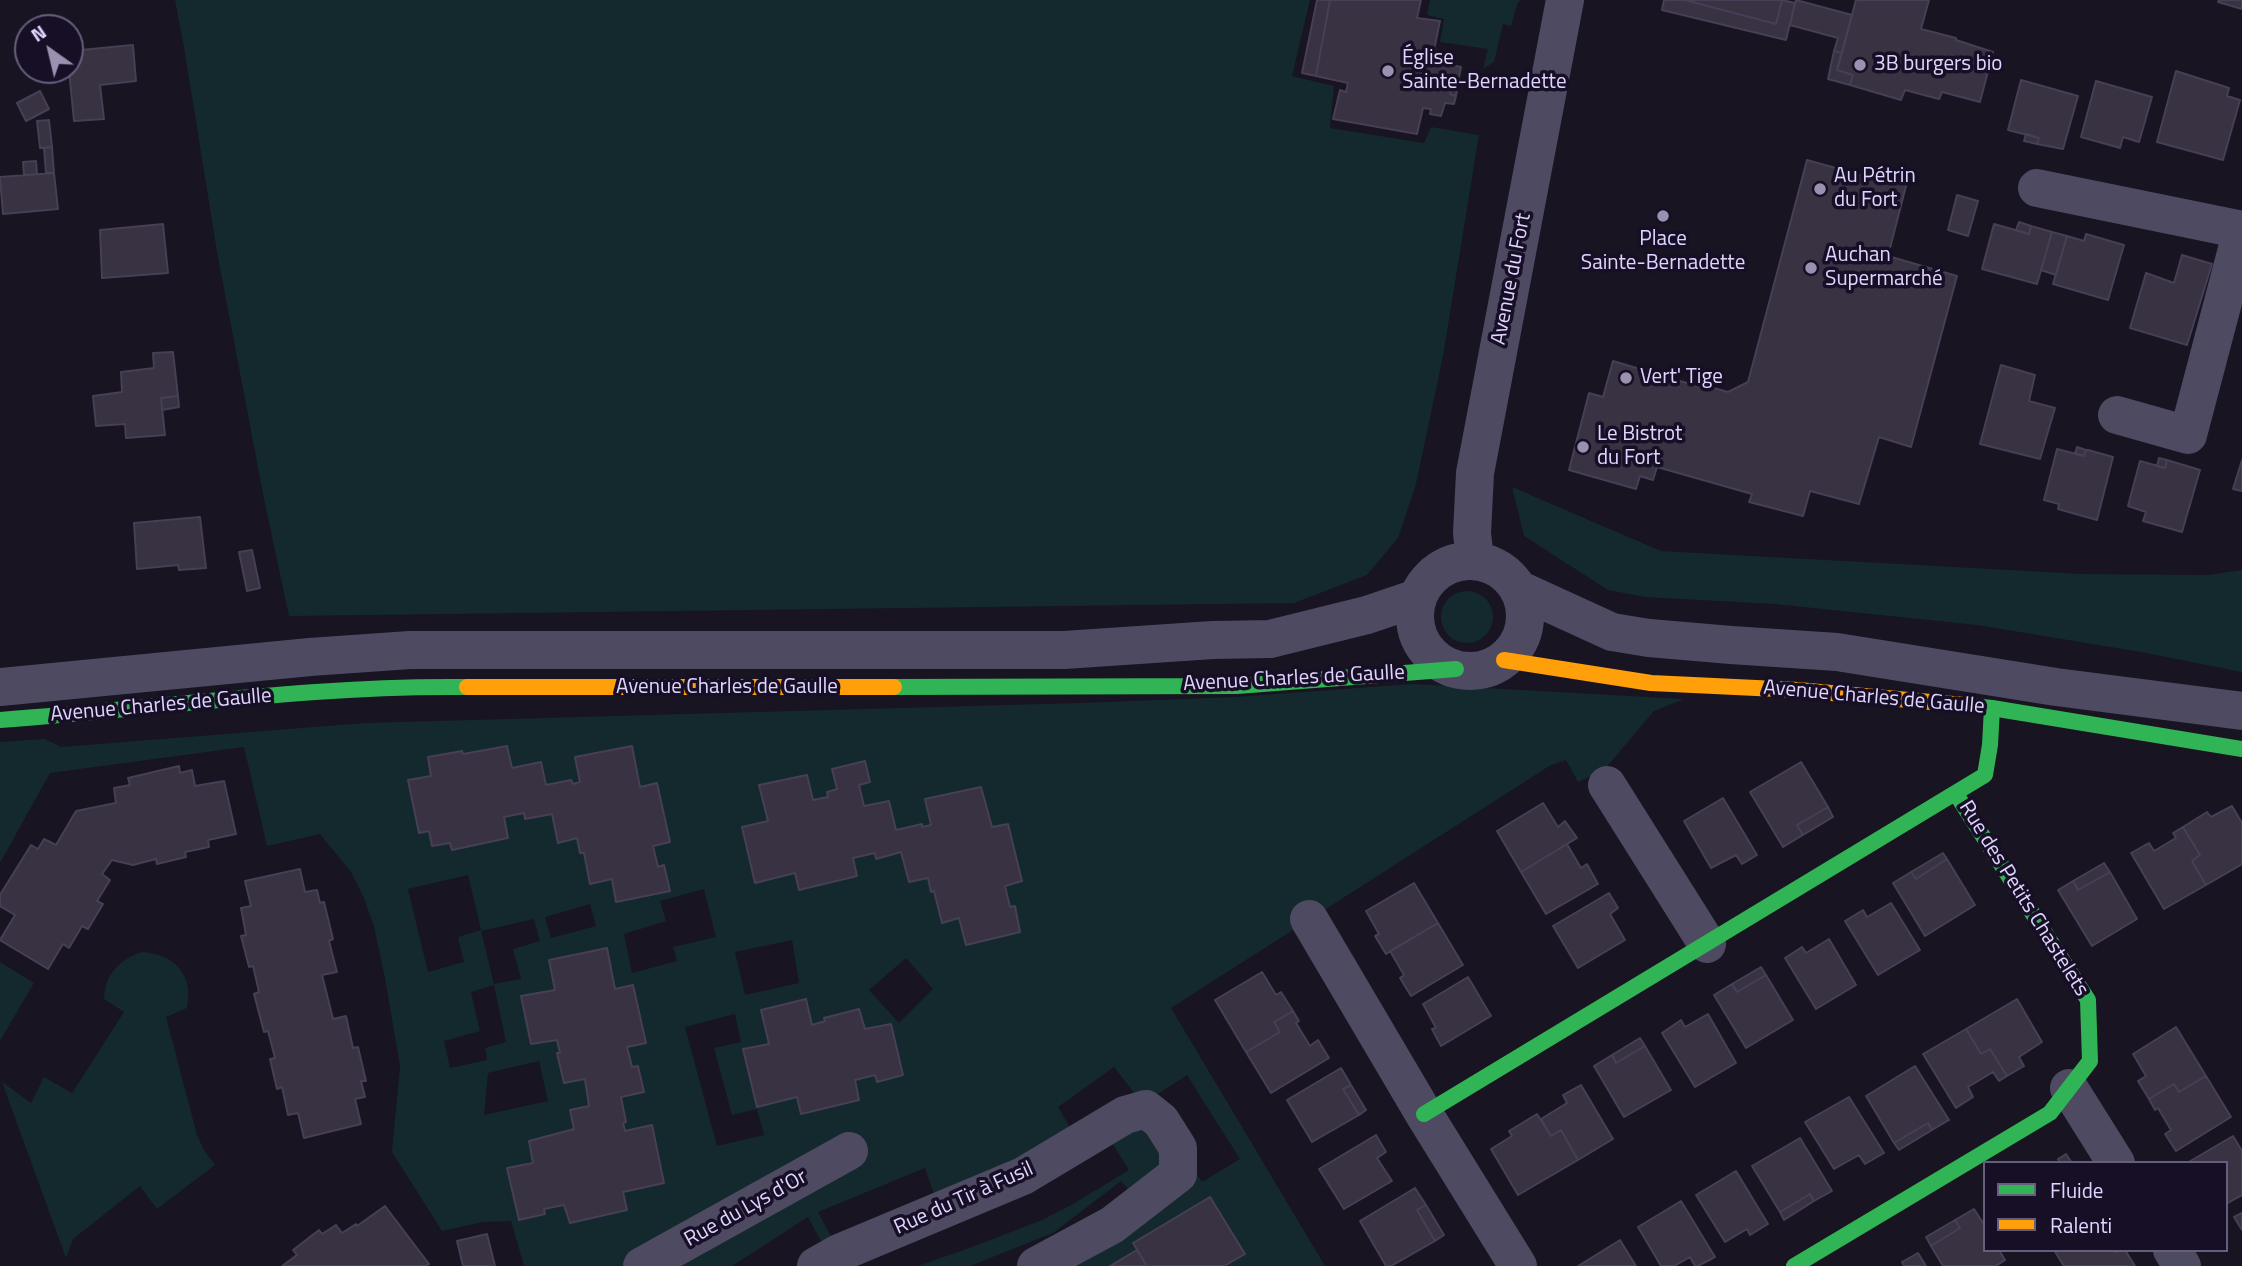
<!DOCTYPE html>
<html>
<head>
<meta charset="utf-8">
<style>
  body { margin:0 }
  #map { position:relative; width:2242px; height:1266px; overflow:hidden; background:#181421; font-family:"Titillium Web",sans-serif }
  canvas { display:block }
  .legend { position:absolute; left:1983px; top:1161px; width:245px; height:91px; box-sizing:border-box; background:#170f26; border:2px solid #675e7d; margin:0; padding:9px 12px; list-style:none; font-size:21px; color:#e0d5ff }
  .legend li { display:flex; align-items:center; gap:14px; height:35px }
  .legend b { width:35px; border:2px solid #675e7d }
  .north { position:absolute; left:14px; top:14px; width:70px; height:70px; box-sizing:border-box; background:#170f26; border:2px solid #675e7d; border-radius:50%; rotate:326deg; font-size:19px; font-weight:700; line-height:28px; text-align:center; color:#e0d5ff }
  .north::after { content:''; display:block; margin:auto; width:24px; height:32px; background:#9a91b1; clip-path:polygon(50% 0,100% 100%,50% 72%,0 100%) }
</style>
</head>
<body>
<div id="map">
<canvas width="2242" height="1266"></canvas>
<ul class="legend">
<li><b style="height:9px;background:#30b455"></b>Fluide</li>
<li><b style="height:9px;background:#ff9f0a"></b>Ralenti</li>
</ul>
<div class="north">N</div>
</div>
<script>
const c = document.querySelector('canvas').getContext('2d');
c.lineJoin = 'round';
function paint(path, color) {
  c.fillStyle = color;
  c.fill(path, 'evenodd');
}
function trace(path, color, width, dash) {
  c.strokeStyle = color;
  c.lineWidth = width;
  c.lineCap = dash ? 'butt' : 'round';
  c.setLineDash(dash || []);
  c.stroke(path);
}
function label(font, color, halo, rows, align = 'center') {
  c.font = font + ' "Titillium Web",sans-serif';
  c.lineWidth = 7;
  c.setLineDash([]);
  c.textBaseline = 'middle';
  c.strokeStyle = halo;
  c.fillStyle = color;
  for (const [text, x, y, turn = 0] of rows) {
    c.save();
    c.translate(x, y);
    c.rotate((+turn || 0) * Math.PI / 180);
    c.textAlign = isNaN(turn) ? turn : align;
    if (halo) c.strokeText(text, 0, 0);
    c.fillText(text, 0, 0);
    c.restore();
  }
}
paint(new Path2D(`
  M 175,0 L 1310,0 L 1292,76 L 1334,86 L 1330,128 L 1424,143 L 1431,127 L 1479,135 L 1443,356 L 1416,484 L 1398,538 L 1367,575 L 1294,603 L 289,616 L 264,499 L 217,252 L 184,47 Z
  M 1430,0 L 1522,0 L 1518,2 L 1511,26 L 1503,24 L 1494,62 L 1483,69 L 1488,49 L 1440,42 L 1444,19 L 1427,15 Z
  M 1512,487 L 1661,551 L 2082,574 L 2208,575 L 2242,570 L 2242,672 L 2141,652 L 1977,625 L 1775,604 L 1645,597 L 1608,590 L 1524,536 Z
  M1441 617a26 26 0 1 1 52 0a26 26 0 1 1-52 0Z
  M 1412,684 L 1684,699 L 1654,711 L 1604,770 L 1578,782 L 1566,760 L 1551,765 L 1171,1008 L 1325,1266 L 1224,1266 L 1244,1253 L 1210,1197 L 1133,1243 L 1137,1250 L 1110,1266 L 1036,1266 L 1112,1225 L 1140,1202 L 1121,1181 L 1053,1233 L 970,1266 L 917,1266 L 964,1250 L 1042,1220 L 1073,1204 L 1129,1170 L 1103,1129 L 1125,1115 L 1146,1108 L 1114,1067 L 1058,1107 L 1079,1142 L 1023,1176 L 830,1258 L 808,1217 L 732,1266 L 524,1266 L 511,1221 L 483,1222 L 442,1231 L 392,1152 L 400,1066 L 385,978 L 374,927 L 364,898 L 351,872 L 320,834 L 267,846 L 244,747 L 50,773 L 0,863 L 0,742 L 45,739 L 61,747 L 365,723 L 1079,703 L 1235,697 ZM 506,746 L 512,768 L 541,762 L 546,785 L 571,780 L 573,784 L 580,782 L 575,757 L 632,746 L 640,787 L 657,783 L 670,842 L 653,846 L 658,867 L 664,866 L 670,890 L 616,902 L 612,879 L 590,883 L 584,853 L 580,853 L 577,838 L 558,842 L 552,814 L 525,819 L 524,813 L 504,817 L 508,838 L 452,850 L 450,843 L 432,846 L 429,831 L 419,832 L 408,781 L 431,776 L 428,757 L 462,751 L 463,754 ZM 864,761 L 870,782 L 859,785 L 864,806 L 889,801 L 896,830 L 921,825 L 922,827 L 931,825 L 925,799 L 981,787 L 992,827 L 1008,824 L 1022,881 L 1005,886 L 1010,907 L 1015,907 L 1020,931 L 966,945 L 959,918 L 942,922 L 934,891 L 931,892 L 928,878 L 909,882 L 901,852 L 876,859 L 875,853 L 853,858 L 857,876 L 800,890 L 795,873 L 755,883 L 742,827 L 768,821 L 760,785 L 807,775 L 813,800 L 828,797 L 827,792 L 837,789 L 833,769 ZM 468,875 L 481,930 L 458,937 L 464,962 L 428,972 L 408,889 ZM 704,889 L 716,937 L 673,947 L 677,961 L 632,973 L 624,934 L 666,921 L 660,901 ZM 590,904 L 596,926 L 551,938 L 545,917 ZM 534,919 L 540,941 L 513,949 L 521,979 L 494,984 L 481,931 ZM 792,940 L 799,983 L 745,995 L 735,952 ZM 607,948 L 615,989 L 633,985 L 645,1042 L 627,1047 L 632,1067 L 638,1066 L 644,1092 L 621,1097 L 626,1122 L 623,1123 L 625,1131 L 652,1125 L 664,1183 L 623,1192 L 626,1210 L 570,1223 L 564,1205 L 544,1209 L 544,1214 L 519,1220 L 508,1168 L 533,1163 L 529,1141 L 574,1129 L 570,1110 L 589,1106 L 585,1079 L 564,1083 L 557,1054 L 560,1053 L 557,1040 L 531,1044 L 521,996 L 555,990 L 550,960 ZM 906,958 L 933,989 L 899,1023 L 869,990 ZM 494,985 L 506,1042 L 485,1048 L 487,1060 L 450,1068 L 444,1041 L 480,1031 L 471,992 ZM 735,1014 L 741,1042 L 714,1048 L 732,1115 L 757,1109 L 764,1135 L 717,1146 L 685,1027 ZM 539,1061 L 548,1101 L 484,1115 L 488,1073 ZM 1187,1075 L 1240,1159 L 1202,1182 L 1147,1101 ZM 925,1168 L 940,1211 L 839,1252 L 818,1212 Z
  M 142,952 C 175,954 194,975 187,1008 L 166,1017 L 197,1135 L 204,1150 L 215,1165 L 157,1209 L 140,1186 L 73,1239 L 66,1258 L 2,1082 L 31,1103 L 44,1077 L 72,1093 L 124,1012 L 104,999 C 105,974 119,960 142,952 Z
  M 0,962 L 34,983 L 0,1041 Z`), '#13292e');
const building = new Path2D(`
  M 1317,0 L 1330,0 L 1316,76 L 1302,73 Z
  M 1330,0 L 1421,0 L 1417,18 L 1440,21 L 1434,50 L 1454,53 L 1451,65 L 1461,67 L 1459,77 L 1453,75 L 1450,94 L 1456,96 L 1454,104 L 1445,103 L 1441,116 L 1430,114 L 1431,109 L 1423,108 L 1417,134 L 1333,119 L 1340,90 L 1346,92 L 1348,83 L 1316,76 Z
  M 1664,0 L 1685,0 L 1776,24 L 1782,0 L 1795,3 L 1786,40 L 1662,10 Z
  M 1685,0 L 1782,0 L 1776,24 Z
  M 1796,0 L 1852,15 L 1842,53 L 1834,51 L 1838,38 L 1790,25 Z
  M 1856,0 L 1929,0 L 1921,29 L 1956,38 L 1956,40 L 1993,52 L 1980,102 L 1942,92 L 1939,99 L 1905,90 L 1901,100 L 1850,85 L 1853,75 L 1837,70 Z
  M 2219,0 L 2242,0 L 2242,9 L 2218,2 Z
  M 133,45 L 136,81 L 100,85 L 104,119 L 74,121 L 69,70 L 70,51 Z
  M 1834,51 L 1842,53 L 1837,70 L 1853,75 L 1850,85 L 1828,79 Z
  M 2176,71 L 2229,88 L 2227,96 L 2240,100 L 2223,160 L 2157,142 Z
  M 1453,75 L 1459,77 L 1456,96 L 1450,94 Z
  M 2021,80 L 2078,96 L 2063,149 L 2037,144 L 2039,138 L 2008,130 Z
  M 2096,81 L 2152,97 L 2139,142 L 2123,137 L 2120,148 L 2081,137 Z
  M 40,91 L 49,109 L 26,121 L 17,103 Z
  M 49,120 L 52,147 L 40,148 L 37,121 Z
  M 2026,134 L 2039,138 L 2037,144 L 2024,141 Z
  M 52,147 L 54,173 L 46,173 L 44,148 Z
  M 1807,160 L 1875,179 L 1876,174 L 1907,182 L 1888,256 L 1957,276 L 1911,447 L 1879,437 L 1859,504 L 1810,491 L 1803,516 L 1749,502 L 1752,494 L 1657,467 L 1653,480 L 1640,476 L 1636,489 L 1569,470 L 1589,393 L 1603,397 L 1613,361 L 1710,390 L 1710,387 L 1728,392 L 1748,382 Z
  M 36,161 L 37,174 L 24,175 L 23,162 Z
  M 54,173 L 58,209 L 3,214 L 0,177 Z
  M 1957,195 L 1978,201 L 1968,236 L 1948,230 Z
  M 2019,222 L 2031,226 L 2029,234 L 2016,230 Z
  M 163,224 L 168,273 L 102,278 L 100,230 Z
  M 1994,224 L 2029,234 L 2031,226 L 2052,232 L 2037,284 L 1982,269 Z
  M 2052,232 L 2067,236 L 2056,275 L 2041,270 Z
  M 2086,234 L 2124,245 L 2108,300 L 2053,284 L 2067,236 L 2084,241 Z
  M 2182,255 L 2212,264 L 2187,345 L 2130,328 L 2146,273 L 2174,283 Z
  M 173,352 L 178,396 L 161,398 L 165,435 L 126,438 L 125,424 L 96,426 L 93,396 L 122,392 L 121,372 L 154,368 L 153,353 Z
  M 2001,365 L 2035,375 L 2029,401 L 2055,408 L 2040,459 L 1980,444 Z
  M 178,396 L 179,407 L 162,410 L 161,398 Z
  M 2077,447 L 2086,450 L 2084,456 L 2075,454 Z
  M 2057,449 L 2084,456 L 2086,450 L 2088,450 L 2113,457 L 2097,520 L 2058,509 L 2059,504 L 2044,500 Z
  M 2159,458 L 2167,460 L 2165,468 L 2157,466 Z
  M 2167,460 L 2200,470 L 2182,532 L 2143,521 L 2146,512 L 2128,506 L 2140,461 L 2165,468 Z
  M 2242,460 L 2242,491 L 2233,489 Z
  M 200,517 L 206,568 L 179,570 L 178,565 L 137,569 L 134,523 Z
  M 252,550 L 260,588 L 247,591 L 239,552 Z
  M 507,746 L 512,768 L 541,762 L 546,785 L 571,780 L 573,784 L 580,782 L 575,757 L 632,746 L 640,787 L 657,783 L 670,842 L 653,846 L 658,867 L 664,865 L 670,891 L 616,902 L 612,879 L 590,884 L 584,853 L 580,853 L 577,838 L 558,843 L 552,814 L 525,819 L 524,813 L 504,817 L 508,838 L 452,850 L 450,843 L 432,846 L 429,831 L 419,833 L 408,780 L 431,776 L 428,757 L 462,751 L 463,754 Z
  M 865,761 L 870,782 L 859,785 L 864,806 L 889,801 L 896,830 L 922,824 L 922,827 L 931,825 L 925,799 L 981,787 L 992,827 L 1008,824 L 1022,881 L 1005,886 L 1010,907 L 1015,906 L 1020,932 L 966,945 L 959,918 L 942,923 L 934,891 L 931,892 L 928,878 L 909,882 L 901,852 L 876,859 L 875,853 L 853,858 L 857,876 L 799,890 L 795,873 L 755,883 L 742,827 L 768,821 L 759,785 L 807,775 L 813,800 L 828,797 L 827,792 L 837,789 L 832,769 Z
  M 1801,762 L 1828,807 L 1797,825 L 1803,835 L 1783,847 L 1750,792 Z
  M 179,766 L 180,773 L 192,770 L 195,786 L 224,781 L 236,834 L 208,840 L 209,847 L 185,852 L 186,857 L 157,864 L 156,859 L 133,865 L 112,860 L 102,874 L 110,880 L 97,901 L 103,904 L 88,929 L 82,926 L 69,948 L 63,944 L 48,969 L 0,940 L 15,915 L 0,906 L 0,895 L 31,845 L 38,849 L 44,839 L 56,845 L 76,811 L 116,803 L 114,788 L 130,785 L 128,778 Z
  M 1723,798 L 1757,855 L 1742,864 L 1736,855 L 1711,868 L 1684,821 Z
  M 1543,803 L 1558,827 L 1565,821 L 1577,838 L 1521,872 L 1497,831 Z
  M 2232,806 L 2242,823 L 2242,864 L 2206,885 L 2192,861 L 2200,855 L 2183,827 L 2207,812 L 2211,817 Z
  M 1828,807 L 1833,817 L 1803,835 L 1797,825 Z
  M 2183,827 L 2200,855 L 2192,861 L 2206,885 L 2164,909 L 2131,853 L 2149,843 L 2154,851 L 2176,838 L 2173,833 Z
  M 1567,844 L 1581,868 L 1587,864 L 1598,884 L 1546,914 L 1521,872 Z
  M 1943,853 L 1947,859 L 1916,879 L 1911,872 Z
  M 1947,859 L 1975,905 L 1925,936 L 1893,883 L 1911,872 L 1916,879 Z
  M 2104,863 L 2110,872 L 2078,890 L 2073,881 Z
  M 300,869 L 305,892 L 317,890 L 320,903 L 324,902 L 333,939 L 329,941 L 337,972 L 322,975 L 333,1019 L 346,1016 L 353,1048 L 358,1047 L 366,1081 L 361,1081 L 365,1097 L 355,1099 L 361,1124 L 304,1138 L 298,1113 L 288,1115 L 282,1087 L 277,1089 L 270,1059 L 275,1058 L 268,1031 L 264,1032 L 254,994 L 259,992 L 253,966 L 249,967 L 241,936 L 246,935 L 241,908 L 251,906 L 245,881 Z
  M 2110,872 L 2137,919 L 2092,946 L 2058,890 L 2073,881 L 2078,890 Z
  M 1414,883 L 1438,923 L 1386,954 L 1375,936 L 1379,934 L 1366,911 Z
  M 1609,893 L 1618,908 L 1610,914 L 1625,940 L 1578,968 L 1553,926 Z
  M 1891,903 L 1920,950 L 1878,975 L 1845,921 L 1863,910 L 1867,917 Z
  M 1438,923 L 1463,965 L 1411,996 L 1400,978 L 1404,975 L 1390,951 Z
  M 1829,939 L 1856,985 L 1816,1009 L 1785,958 L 1802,947 L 1806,953 Z
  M 607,948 L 615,989 L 633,985 L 646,1043 L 627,1047 L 632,1067 L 638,1066 L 644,1092 L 621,1097 L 626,1122 L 623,1123 L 625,1131 L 652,1125 L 664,1183 L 623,1192 L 627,1210 L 570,1223 L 564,1205 L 544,1209 L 545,1214 L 519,1220 L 507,1168 L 533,1163 L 529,1141 L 574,1129 L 570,1110 L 589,1106 L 585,1079 L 564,1083 L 557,1053 L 560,1053 L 557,1040 L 531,1044 L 521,996 L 555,990 L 549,960 Z
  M 1761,967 L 1766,975 L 1737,992 L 1732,984 Z
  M 1262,972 L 1276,995 L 1281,992 L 1293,1011 L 1274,1022 L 1280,1032 L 1246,1052 L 1215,1000 Z
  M 1766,975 L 1793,1020 L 1746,1048 L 1714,995 L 1732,984 L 1737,992 Z
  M 1468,977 L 1491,1016 L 1441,1046 L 1432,1029 L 1436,1028 L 1423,1004 Z
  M 806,999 L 812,1025 L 825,1021 L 824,1018 L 859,1009 L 865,1029 L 891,1024 L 903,1075 L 877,1082 L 875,1075 L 855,1080 L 859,1100 L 801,1114 L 797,1097 L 757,1107 L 743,1049 L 769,1044 L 761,1010 Z
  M 2017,999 L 2042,1042 L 2019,1057 L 2024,1066 L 2007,1076 L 1990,1049 L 1981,1054 L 1966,1029 Z
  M 1293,1011 L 1299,1021 L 1296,1023 L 1310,1046 L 1318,1040 L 1329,1058 L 1271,1093 L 1246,1052 L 1280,1032 L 1274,1022 Z
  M 1708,1014 L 1736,1063 L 1695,1087 L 1662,1033 L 1681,1020 L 1685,1027 Z
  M 2176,1027 L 2206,1076 L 2179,1092 L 2174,1084 L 2149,1099 L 2138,1081 L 2146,1076 L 2133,1054 Z
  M 1966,1029 L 1981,1054 L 1990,1049 L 2007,1076 L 1999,1081 L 1993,1072 L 1968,1087 L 1973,1097 L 1956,1108 L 1923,1054 Z
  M 1640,1038 L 1645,1046 L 1616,1063 L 1612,1055 Z
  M 1645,1046 L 1671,1090 L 1624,1117 L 1594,1066 L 1612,1055 L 1616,1063 Z
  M 1915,1066 L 1949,1120 L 1932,1130 L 1928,1123 L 1894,1143 L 1866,1096 Z
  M 1341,1068 L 1351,1085 L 1343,1089 L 1359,1115 L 1312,1142 L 1287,1100 Z
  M 2206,1076 L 2231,1117 L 2176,1151 L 2165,1134 L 2171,1130 L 2158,1108 L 2155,1110 L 2149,1099 L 2174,1084 L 2179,1092 Z
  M 1351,1085 L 1366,1110 L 1359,1115 L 1343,1089 Z
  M 1581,1085 L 1613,1139 L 1578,1160 L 1561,1130 L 1551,1136 L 1541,1119 L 1567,1103 L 1563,1095 Z
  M 1849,1097 L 1884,1153 L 1865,1164 L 1859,1155 L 1834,1169 L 1805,1122 Z
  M 1537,1114 L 1551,1136 L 1561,1130 L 1578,1160 L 1518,1195 L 1491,1149 L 1512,1136 L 1509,1131 Z
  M 1928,1123 L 1932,1130 L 1899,1150 L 1894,1143 Z
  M 1376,1135 L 1386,1152 L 1377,1158 L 1392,1181 L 1344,1209 L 1319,1169 Z
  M 2233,1136 L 2242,1151 L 2242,1195 L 2226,1204 L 2226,1163 L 2187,1163 Z
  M 1800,1138 L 1832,1191 L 1814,1201 L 1810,1194 L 1780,1212 L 1752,1166 Z
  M 2066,1154 L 2072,1163 L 2060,1163 L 2058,1159 Z
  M 1736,1171 L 1768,1224 L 1750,1235 L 1747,1229 L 1725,1242 L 1696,1195 Z
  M 1415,1188 L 1426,1205 L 1417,1210 L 1435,1241 L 1391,1266 L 1386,1266 L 1360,1221 Z
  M 1810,1194 L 1814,1201 L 1784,1220 L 1780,1212 Z
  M 1210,1197 L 1245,1254 L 1224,1266 L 1147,1266 L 1133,1243 Z
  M 1681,1201 L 1715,1257 L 1698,1266 L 1695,1266 L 1690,1257 L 1674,1266 L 1661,1266 L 1638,1227 Z
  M 1426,1205 L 1444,1235 L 1435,1241 L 1417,1210 Z
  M 385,1206 L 429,1264 L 425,1266 L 282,1266 L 297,1255 L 293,1250 L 319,1230 L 322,1234 L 336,1225 L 342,1233 L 356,1224 L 357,1226 Z
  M 1974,1209 L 1985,1226 L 1985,1250 L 1999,1250 L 2005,1260 L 1996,1266 L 1943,1266 L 1931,1246 L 1960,1228 L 1955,1220 Z
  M 2242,1213 L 2242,1230 L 2234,1217 Z
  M 1955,1220 L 1960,1228 L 1931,1246 L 1926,1237 Z
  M 487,1234 L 495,1266 L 463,1266 L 457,1241 Z
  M 1620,1240 L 1636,1266 L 1578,1266 Z
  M 1137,1250 L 1147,1266 L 1110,1266 Z
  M 2054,1250 L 2114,1250 L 2115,1252 L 2125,1250 L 2135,1266 L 2064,1266 Z
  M 1918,1253 L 1926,1266 L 1904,1266 L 1902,1262 Z`);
paint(building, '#383243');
trace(building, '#463f55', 2);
trace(new Path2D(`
  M 2037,188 L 2242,230
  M 2117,415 L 2188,435 L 2242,230
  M 1475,560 L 1472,533 L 1475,473 L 1565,0
  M1415 616a55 55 0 1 1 110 0a55 55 0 1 1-110 0Z
  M 1518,589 L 1612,632 L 1649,638 L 1731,645 L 1837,652 L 2056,687 L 2242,711
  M 0,687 L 310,657 L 410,650 L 1064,650 L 1213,640 L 1270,639 L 1367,615 L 1417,598
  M 1607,785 L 1707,944
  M 1309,919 L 1424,1114 L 1518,1266
  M 2069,1088 L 2116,1163
  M 2172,1250 L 2182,1266
  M 642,1266 L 849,1151
  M 816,1266 L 839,1253 L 1023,1176 L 1125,1115 L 1146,1109 L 1161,1121 L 1178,1148 L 1178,1174 L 1112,1225 L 1036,1266`), '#4e4a62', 38);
trace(new Path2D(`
  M 894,687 L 1237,686 L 1456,669
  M 1964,705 L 1992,708 L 2242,749
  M 0,720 C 156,709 311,685 467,687
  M 1424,1114 L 1985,775 L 1990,745 L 1992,708
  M 1794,1266 L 2050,1113 L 2090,1061 L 2088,1000 L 1956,794`), '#30b455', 16);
trace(new Path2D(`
  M 1504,660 L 1651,683 L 1798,690 L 1964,705
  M 467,687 L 894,687`), '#ff9f0a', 16);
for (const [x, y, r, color] of [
  [1860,65,7,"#9a91b1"],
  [1388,71,7,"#9a91b1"],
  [1820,189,7,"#9a91b1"],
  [1663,216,7,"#9a91b1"],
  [1811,268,7,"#9a91b1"],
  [1626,378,7,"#9a91b1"],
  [1583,447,7,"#9a91b1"]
]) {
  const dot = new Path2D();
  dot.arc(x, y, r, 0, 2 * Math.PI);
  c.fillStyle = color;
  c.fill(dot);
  trace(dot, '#170f26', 2.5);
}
label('21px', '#e0d5ff', '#170f26', [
  ["Église",1402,59],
  ["Sainte-Bernadette",1402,83],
  ["3B burgers bio",1874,65],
  ["Au Pétrin",1834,177],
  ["du Fort",1834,201],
  ["Place",1663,240,"center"],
  ["Sainte-Bernadette",1663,264,"center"],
  ["Auchan",1825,256],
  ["Supermarché",1825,280],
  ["Vert' Tige",1640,378],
  ["Le Bistrot",1597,435],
  ["du Fort",1597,459]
], 'left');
label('21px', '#e0d5ff', '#170f26', [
  ["Avenue du Fort",1512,279,-79],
  ["Avenue Charles de Gaulle",1294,679,-3],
  ["Avenue Charles de Gaulle",727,688],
  ["Avenue Charles de Gaulle",1874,698,5],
  ["Avenue Charles de Gaulle",161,706,-5],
  ["Rue des Petits Chastelets",2023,899,58],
  ["Rue du Tir à Fusil",964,1199,-24],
  ["Rue du Lys d'Or",746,1209,-29]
]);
</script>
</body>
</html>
